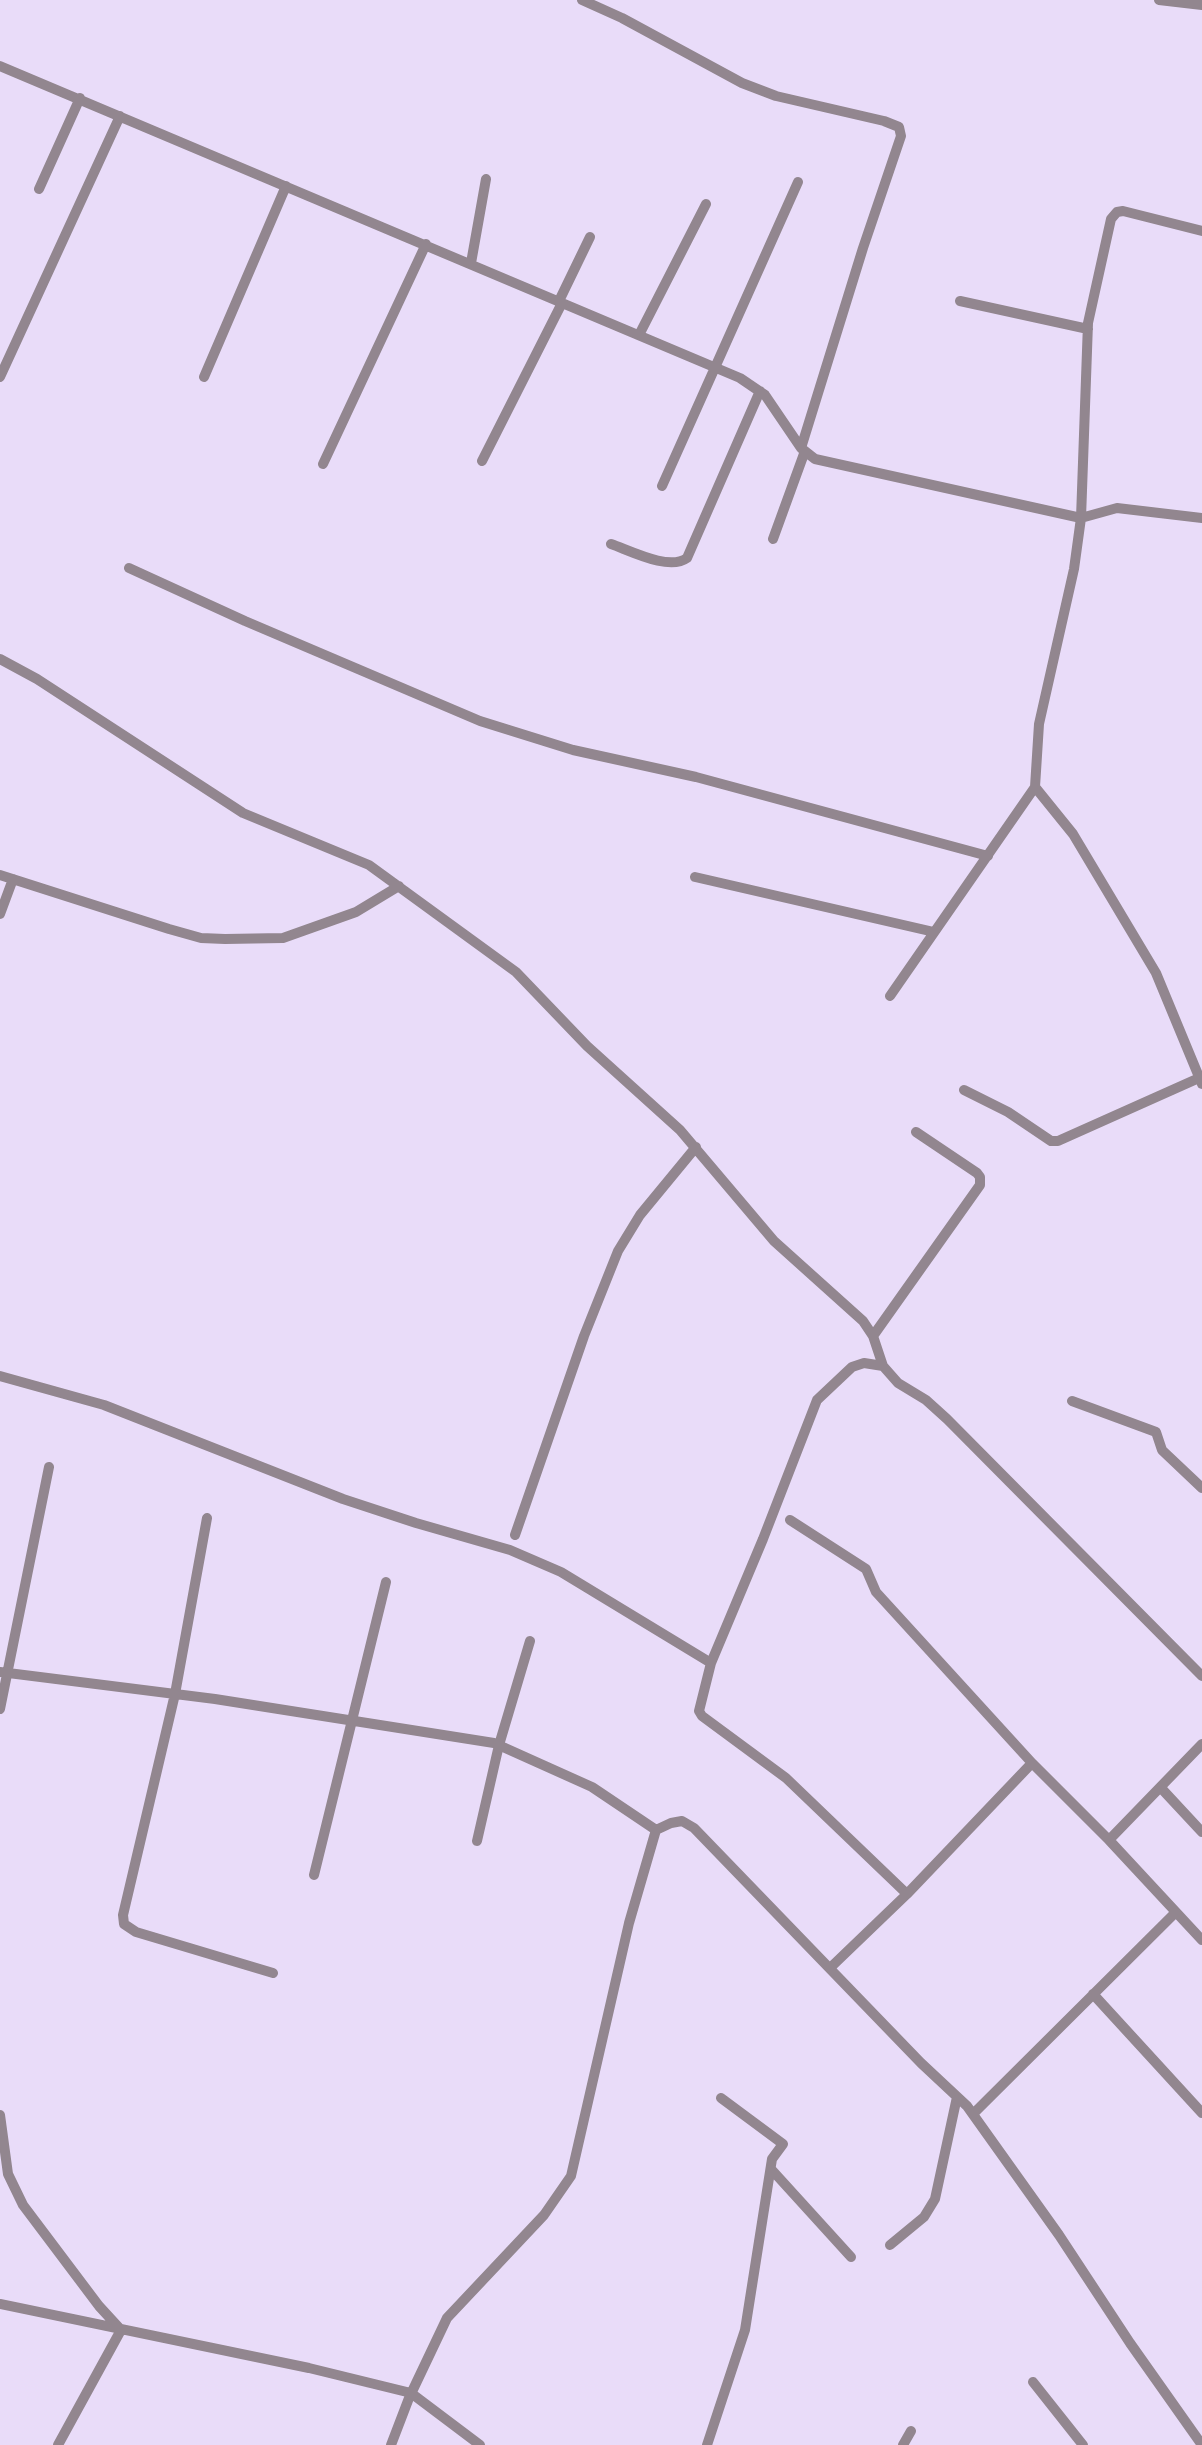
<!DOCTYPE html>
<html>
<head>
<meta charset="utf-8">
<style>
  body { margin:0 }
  canvas { display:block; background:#e9dcf9 }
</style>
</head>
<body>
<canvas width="1202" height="2445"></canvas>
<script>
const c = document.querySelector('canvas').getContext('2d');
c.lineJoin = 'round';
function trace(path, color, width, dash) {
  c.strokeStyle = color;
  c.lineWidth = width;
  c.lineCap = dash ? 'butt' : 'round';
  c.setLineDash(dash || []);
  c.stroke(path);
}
trace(new Path2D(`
  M 582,0 L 622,18 L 742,83 L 776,96 L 884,121 L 899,127 L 901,136 L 863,248 L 801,448
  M 1159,0 L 1202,5
  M 0,66 L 740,378 L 765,395 L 801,448 L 815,459 L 1081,518 L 1117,508 L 1202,518
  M 39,189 L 80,98
  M 1202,231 L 1123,211 L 1117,212 L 1111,219 L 1088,323 L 1081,518 L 1074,569 L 1039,724 L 1035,787 L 1073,834 L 1156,973 L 1202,1084
  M 471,263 L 486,179
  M 559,301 L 590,237
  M 960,301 L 1088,329
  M 639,335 L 706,204
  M 0,377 L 120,116
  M 204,377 L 286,186
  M 482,461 L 562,303
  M 323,464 L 426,244
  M 662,486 L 798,182
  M 773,539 L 805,451
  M 611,544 C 631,551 669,571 687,558 L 760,391
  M 129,568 L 245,621 L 480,721 L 573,750 L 696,777 L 988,856
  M 0,659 L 37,679 L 243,813 L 369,865 L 516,972 L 587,1046 L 680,1130 L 774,1241 L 863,1321 L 873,1336 L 883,1366 L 898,1383 L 926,1400 L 947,1419 L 1202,1676
  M 0,875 L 169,929 L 201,938 L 225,939 L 283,938 L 356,912 L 399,886
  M 695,877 L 934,932
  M 0,914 L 13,879
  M 890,996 L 1035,787
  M 964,1090 L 1008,1112 L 1051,1141 L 1058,1141 L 1199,1078
  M 873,1336 L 980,1185 L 980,1177 L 977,1173 L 916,1132
  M 883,1366 L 864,1363 L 852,1367 L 817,1400 L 763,1539 L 711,1663 L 699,1711 L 702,1716 L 786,1778 L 907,1894
  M 0,1376 L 104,1405 L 343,1499 L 416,1523 L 510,1550 L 561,1572 L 711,1663
  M 1072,1401 L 1156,1432 L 1162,1450 L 1202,1488
  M 207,1518 L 175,1694 L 123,1915 L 124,1924 L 136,1932 L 273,1973
  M 790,1520 L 866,1569 L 876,1592 L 1032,1763
  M 515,1535 L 584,1336 L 618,1251 L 640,1215 L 696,1147
  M 0,1672 L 215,1699 L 494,1743 L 592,1787 L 656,1830
  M 0,1709 L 49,1467
  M 1161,1788 L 1202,1832
  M 1109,1840 L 1202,1940
  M 477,1841 L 499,1745 L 530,1641
  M 314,1875 L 386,1582
  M 830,1968 L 907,1894 L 1032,1763 L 1109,1840 L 1202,1744
  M 1093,1994 L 1202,2113
  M 973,2114 L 1176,1912
  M 0,2115 L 8,2174 L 23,2205 L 99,2306 L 121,2330 L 58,2445
  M 771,2169 L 851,2257
  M 890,2245 L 924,2217 L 935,2199 L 957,2097
  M 0,2304 L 309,2368 L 411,2393 L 480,2445
  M 1033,2382 L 1083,2445
  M 391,2445 L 409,2398 L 447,2318 L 544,2215 L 571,2176 L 629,1923 L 656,1830 L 671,1823 L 682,1821 L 694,1828 L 921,2063 L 967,2106 L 1059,2235 L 1130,2343 L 1202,2445
  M 707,2445 L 745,2330 L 772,2159 L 783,2144 L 721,2098
  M 903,2445 L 911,2431`), '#92868f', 10);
</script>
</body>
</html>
